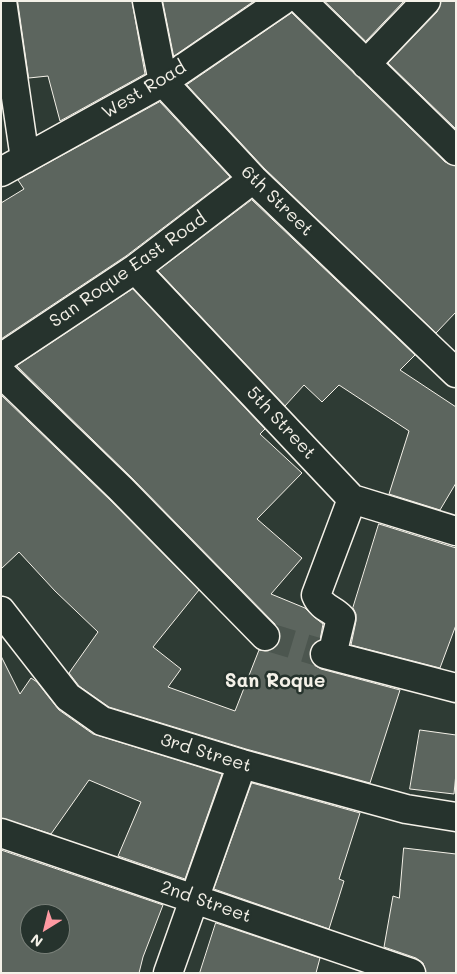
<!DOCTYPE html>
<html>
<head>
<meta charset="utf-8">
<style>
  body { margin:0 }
  #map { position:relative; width:457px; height:974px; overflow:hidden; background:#2e3b34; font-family:Mali,sans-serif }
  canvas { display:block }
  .frame { position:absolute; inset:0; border:2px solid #f4f1e8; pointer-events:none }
  .north { position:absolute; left:20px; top:904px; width:50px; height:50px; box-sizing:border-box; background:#26332d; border:1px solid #787f78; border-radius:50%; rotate:216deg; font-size:14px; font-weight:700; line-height:20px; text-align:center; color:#f4f1e8 }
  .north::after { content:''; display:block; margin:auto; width:18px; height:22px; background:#ff9aa2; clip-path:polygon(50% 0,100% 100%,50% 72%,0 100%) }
</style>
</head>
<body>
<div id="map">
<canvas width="457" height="974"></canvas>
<div class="frame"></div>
<div class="north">N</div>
</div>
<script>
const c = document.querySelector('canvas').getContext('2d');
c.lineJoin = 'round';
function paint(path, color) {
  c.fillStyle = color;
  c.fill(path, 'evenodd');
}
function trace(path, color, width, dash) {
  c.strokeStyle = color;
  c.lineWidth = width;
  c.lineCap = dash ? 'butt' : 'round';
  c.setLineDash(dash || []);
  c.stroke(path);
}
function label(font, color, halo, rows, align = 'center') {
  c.font = font + ' Mali,sans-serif';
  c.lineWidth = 5;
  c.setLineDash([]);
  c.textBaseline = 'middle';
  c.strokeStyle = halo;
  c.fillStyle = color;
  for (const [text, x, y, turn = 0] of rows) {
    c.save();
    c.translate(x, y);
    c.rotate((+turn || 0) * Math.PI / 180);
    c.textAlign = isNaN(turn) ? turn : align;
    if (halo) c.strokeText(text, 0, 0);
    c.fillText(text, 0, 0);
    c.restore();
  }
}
const building = new Path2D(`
  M 18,1 L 132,1 L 145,74 L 60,121 L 48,76 L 29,78 Z
  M 163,1 L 254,1 L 174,56 Z
  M 325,1 L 404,1 L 366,41 Z
  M 441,1 L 456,1 L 456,129 L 388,63 L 437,12 Z
  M 292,13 L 445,162 L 456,166 L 456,312 L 436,333 L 264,168 L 187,85 Z
  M 160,102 L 230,177 L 126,256 L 1,339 L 1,203 L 24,189 L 18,180 Z
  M 252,200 L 415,355 L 400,370 L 456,407 L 456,483 L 440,510 L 389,494 L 409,431 L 339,385 L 322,402 L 304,385 L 285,406 L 158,271 Z
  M 133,289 L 265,429 L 260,434 L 302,473 L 257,519 L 302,558 L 271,594 L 305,608 L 314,617 L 323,624 L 320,640 L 314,643 L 310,651 L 310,659 L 314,665 L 321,669 L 400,690 L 370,783 L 246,749 L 109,707 L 79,686 L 69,673 L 98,632 L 55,591 L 19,552 L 1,569 L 1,395 L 110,500 L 199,590 L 153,647 L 181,669 L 168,687 L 235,711 L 259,650 L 269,651 L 276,647 L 280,641 L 280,633 L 276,625 L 132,478 L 17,366 Z
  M 379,524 L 456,548 L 456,625 L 440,668 L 351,645 L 356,621 L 356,614 L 353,608 Z
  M 1,656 L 20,694 L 31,678 L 37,682 L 59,710 L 93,734 L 222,774 L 185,879 L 118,856 L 141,802 L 89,780 L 51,834 L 1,818 Z
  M 420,730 L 456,735 L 456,773 L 454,794 L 410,789 Z
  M 252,783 L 360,813 L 339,879 L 344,881 L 329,929 L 214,889 Z
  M 404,848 L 456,854 L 456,973 L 426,973 L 423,963 L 416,958 L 384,947 L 393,896 L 399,898 Z
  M 1,850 L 163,905 L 143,957 L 139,973 L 1,973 ZM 30,914 L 60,914 L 60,944 L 30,944 Z
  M 216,923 L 320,958 L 316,973 L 200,973 Z`);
paint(building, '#5c655e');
trace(building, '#f4f1e8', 1);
trace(new Path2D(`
  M 265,636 L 325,654`), '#4c564f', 28, [28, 14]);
const minor = new Path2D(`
  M 2,1 L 25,159
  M 147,1 L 163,82 L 253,179 L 456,373
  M 302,1 L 456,151
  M 366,64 L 426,1
  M 1,172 L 163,82 L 282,1
  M 135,269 L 352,499 L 456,531
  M 1,358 L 135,269 L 253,179
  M 1,373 L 121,489 L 265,636
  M 1,611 L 68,697 L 102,721 L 242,764 L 406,809 L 456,817
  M 325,654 L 456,688
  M 332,655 L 341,618 C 333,609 321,608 316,595 L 352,499
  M 1,833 L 411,973
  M 168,973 L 242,764`);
trace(minor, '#f4f1e8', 31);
trace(minor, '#26332d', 28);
label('18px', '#f4f1e8', '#26332d', [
  ["West Road",144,90,-31],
  ["6th Street",277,201,44],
  ["San Roque East Road",128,270,-35],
  ["5th Street",281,423,47],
  ["3rd Street",206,753,17],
  ["2nd Street",206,902,19]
]);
label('bold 19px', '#f4f1e8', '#26332d', [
  ["San Roque",275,681]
]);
</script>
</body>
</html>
